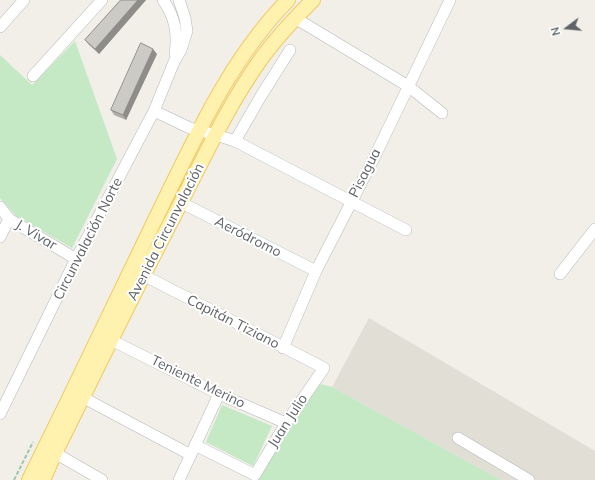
<!DOCTYPE html>
<html>
<head>
<meta charset="utf-8">
<style>
  body { margin:0 }
  #map { position:relative; width:595px; height:480px; overflow:hidden; background:#f1efe8; font-family:Mulish,sans-serif }
  canvas { display:block }
  .north { position:absolute; left:547px; top:8px; width:40px; height:40px; -webkit-text-stroke:3px #fff; paint-order:stroke; rotate:254deg; font-size:11px; font-weight:700; line-height:16px; text-align:center; color:#5f6368 }
  .north::after { content:''; display:block; margin:auto; width:14px; height:18px; background:#5f6368; clip-path:polygon(50% 0,100% 100%,50% 72%,0 100%) }
</style>
</head>
<body>
<div id="map">
<canvas width="595" height="480"></canvas>
<div class="north">N</div>
</div>
<script>
const c = document.querySelector('canvas').getContext('2d');
c.lineJoin = 'round';
function paint(path, color) {
  c.fillStyle = color;
  c.fill(path, 'evenodd');
}
function trace(path, color, width, dash) {
  c.strokeStyle = color;
  c.lineWidth = width;
  c.lineCap = dash ? 'butt' : 'round';
  c.setLineDash(dash || []);
  c.stroke(path);
}
function label(font, color, halo, rows, align = 'center') {
  c.font = font + ' Mulish,sans-serif';
  c.lineWidth = 4;
  c.setLineDash([]);
  c.textBaseline = 'middle';
  c.strokeStyle = halo;
  c.fillStyle = color;
  for (const [text, x, y, turn = 0] of rows) {
    c.save();
    c.translate(x, y);
    c.rotate((+turn || 0) * Math.PI / 180);
    c.textAlign = isNaN(turn) ? turn : align;
    if (halo) c.strokeText(text, 0, 0);
    c.fillText(text, 0, 0);
    c.restore();
  }
}
paint(new Path2D(`
  M 369,318 L 595,451 L 595,480 L 501,480 L 332,387 Z`), '#e1ded6');
paint(new Path2D(`
  M 75,41 L 117,159 L 72,248 L 16,216 L 0,198 L 0,55 L 32,85 Z
  M 320,384 L 332,387 L 501,480 L 254,480 L 287,429 Z
  M 222,405 L 272,426 L 253,466 L 206,442 Z`), '#c5e8c5');
const minor = new Path2D(`
  M 163,0 C 175,17 178,33 175,54
  M 295,18 L 408,86 L 442,113
  M 0,27 L 24,0
  M 33,76 L 102,0
  M 154,111 L 190,128 L 216,135 L 235,141 L 406,230
  M 235,141 L 261,96 L 290,50
  M 180,202 L 316,271
  M 0,207 L 9,219 L 76,259
  M 0,237 L 9,219
  M 560,274 L 595,229
  M 143,275 L 324,368 L 286,423 L 255,475 L 195,445
  M 111,340 L 219,394 L 286,423
  M 283,348 L 316,271 L 374,158 L 450,0
  M 82,397 L 191,455
  M 0,414 L 76,259 L 154,111 L 174,62 L 181,50 L 187,31 L 185,18 L 179,0
  M 458,438 L 529,480
  M 55,453 L 102,480
  M 179,480 L 219,394`);
const major = new Path2D(`
  M 29,480 C 71,395 112,310 153,224 C 191,147 227,62 288,0
  M 43,480 L 55,453 C 94,375 132,296 173,218 C 201,164 226,108 261,59 C 276,38 294,19 313,0`);
trace(minor, '#b5b8bc', 12);
trace(major, '#f2c960', 16);
trace(new Path2D(`
  M 14,480 L 33,442`), '#9cc7a9', 2, [4, 2]);
trace(minor, '#fff', 11);
trace(major, '#fff2af', 14);
paint(new Path2D(`
  M 121,0 L 146,0 L 99,54 L 89,45 L 85,40 Z
  M 157,54 L 126,120 L 114,115 L 111,110 Z`), '#afaea9');
paint(new Path2D(`
  M 138,0 L 146,0 L 99,54 L 95,49 Z
  M 153,49 L 157,54 L 126,120 L 123,115 Z`), '#8f8d8a');
const building = new Path2D(`
  M 121,0 L 138,0 L 95,49 L 85,40 Z
  M 141,43 L 153,49 L 123,115 L 111,110 Z`);
paint(building, '#cccac5');
trace(building, '#8f8d8a', 1);
label('14px', '#5f6368', '#fff', [
  ["Pisagua",365,173,-63],
  ["Avenida Circunvalación",166,232,-63],
  ["J. Vivar",36,235,31],
  ["Aeródromo",248,237,27],
  ["Circunvalación Norte",88,239,-63],
  ["Capitán Tiziano",233,322,27],
  ["Teniente Merino",198,382,26],
  ["Juan Julio",288,421,-57]
]);
</script>
</body>
</html>
